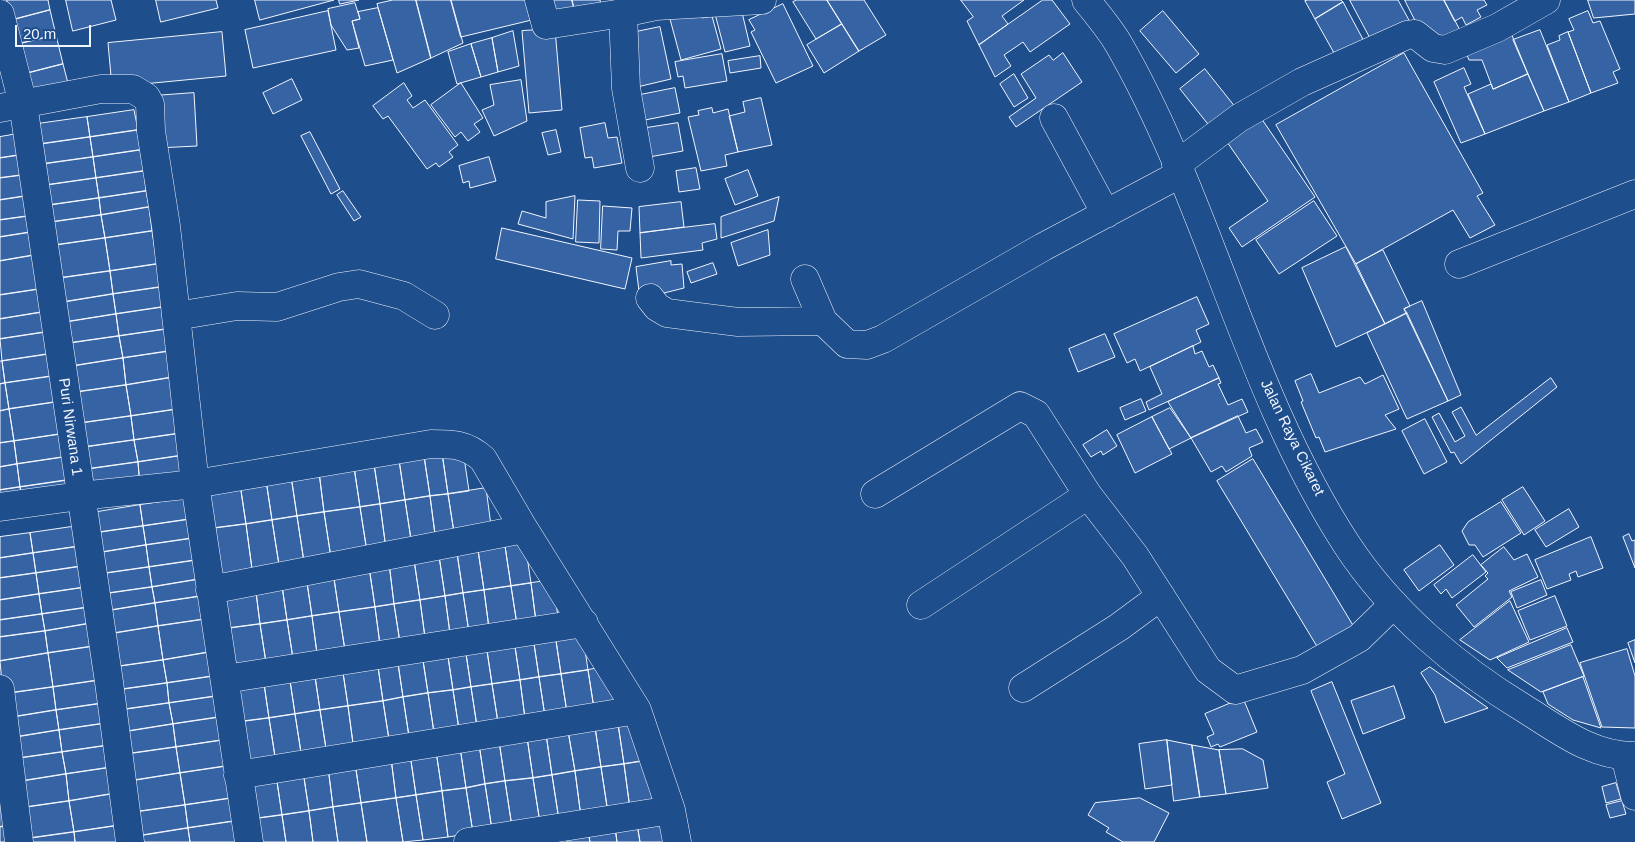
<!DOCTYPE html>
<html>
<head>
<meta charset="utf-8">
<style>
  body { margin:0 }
  #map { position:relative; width:1635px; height:842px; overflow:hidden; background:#1f4e8c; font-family:Arial,sans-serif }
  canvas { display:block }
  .scale { position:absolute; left:15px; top:25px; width:76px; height:22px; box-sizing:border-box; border:2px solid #f2f6ff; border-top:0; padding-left:6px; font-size:15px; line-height:18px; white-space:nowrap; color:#f2f6ff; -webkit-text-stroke:4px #1f4e8c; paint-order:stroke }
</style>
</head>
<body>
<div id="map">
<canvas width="1635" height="842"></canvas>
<div class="scale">20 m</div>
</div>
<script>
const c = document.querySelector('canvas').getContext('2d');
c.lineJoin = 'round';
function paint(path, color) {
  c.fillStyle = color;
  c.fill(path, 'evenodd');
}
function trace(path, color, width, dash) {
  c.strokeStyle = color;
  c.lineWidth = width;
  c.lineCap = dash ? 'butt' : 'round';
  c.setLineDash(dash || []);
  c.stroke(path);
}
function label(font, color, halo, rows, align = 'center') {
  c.font = font + ' Arial,sans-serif';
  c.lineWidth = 4;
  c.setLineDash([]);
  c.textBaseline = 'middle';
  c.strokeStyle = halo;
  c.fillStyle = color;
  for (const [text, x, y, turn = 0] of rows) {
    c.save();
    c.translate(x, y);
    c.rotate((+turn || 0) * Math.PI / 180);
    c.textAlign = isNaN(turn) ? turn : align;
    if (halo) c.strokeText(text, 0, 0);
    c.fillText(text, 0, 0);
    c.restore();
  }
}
const building = new Path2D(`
  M 7,0 L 48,0 L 50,10 L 12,20 Z
  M 66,0 L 111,0 L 116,20 L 73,31 Z
  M 156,0 L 216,0 L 218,8 L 161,22 Z
  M 255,0 L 334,0 L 260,20 Z
  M 339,0 L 359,0 L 340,4 Z
  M 393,0 L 416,0 L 431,58 L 397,73 L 377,4 Z
  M 416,0 L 451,0 L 463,43 L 431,58 Z
  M 451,0 L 536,0 L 540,18 L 461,37 Z
  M 541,0 L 572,0 L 576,15 L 547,20 Z
  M 572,0 L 600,0 L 602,10 L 576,15 Z
  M 797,0 L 827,0 L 842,24 L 816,39 L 793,2 Z
  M 827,0 L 864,0 L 886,35 L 859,51 Z
  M 961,0 L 1024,0 L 1002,16 L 1008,24 L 979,45 L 967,21 L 973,17 Z
  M 1043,0 L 1052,0 L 1070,24 L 1030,52 L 1023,42 L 1004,55 L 1011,66 L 995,77 L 979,45 Z
  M 1308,0 L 1341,0 L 1343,2 L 1315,19 L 1305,1 Z
  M 1350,0 L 1398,0 L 1410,22 L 1373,43 Z
  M 1405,0 L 1444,0 L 1462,34 L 1437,46 L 1423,36 Z
  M 1444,0 L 1484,0 L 1487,5 L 1477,10 L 1481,17 L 1466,25 L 1462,17 L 1455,21 Z
  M 1588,0 L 1635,0 L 1635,14 L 1594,18 Z
  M 1343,2 L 1366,45 L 1338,60 L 1315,19 Z
  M 355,3 L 360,19 L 352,21 L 359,48 L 347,50 L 331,25 L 328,9 Z
  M 740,4 L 750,46 L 725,52 L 714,10 Z
  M 783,4 L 813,66 L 776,83 L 751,32 L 755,30 L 749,20 Z
  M 378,8 L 393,60 L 365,66 L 352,21 L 360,19 L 358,12 Z
  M 50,10 L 56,35 L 18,44 L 12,20 Z
  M 328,11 L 336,50 L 253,68 L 245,30 Z
  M 1163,11 L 1199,54 L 1176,73 L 1140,31 Z
  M 1588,11 L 1593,23 L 1600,21 L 1620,69 L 1613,72 L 1618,83 L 1591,93 L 1568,32 L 1574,30 L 1569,19 Z
  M 700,12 L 702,18 L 712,16 L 721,49 L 681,60 L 670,19 Z
  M 842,24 L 859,51 L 824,73 L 807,45 Z
  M 660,27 L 671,79 L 637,87 L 626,34 Z
  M 1509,28 L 1528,74 L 1493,89 L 1482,60 L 1469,60 L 1465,50 Z
  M 555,29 L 562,110 L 529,113 L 522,31 Z
  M 1540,30 L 1569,102 L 1544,111 L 1513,40 Z
  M 513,31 L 519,66 L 498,72 L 492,38 Z
  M 222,32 L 226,76 L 112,87 L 108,43 Z
  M 1568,32 L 1591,93 L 1569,102 L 1547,45 L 1560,40 L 1559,36 Z
  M 56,35 L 63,64 L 24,74 L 18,44 Z
  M 492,38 L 498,72 L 481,77 L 471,44 Z
  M 471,44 L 481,77 L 457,84 L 448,52 Z
  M 1063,53 L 1082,82 L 1016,127 L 1009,117 L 1036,98 L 1021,74 L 1049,55 L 1053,60 Z
  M 1404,53 L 1483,193 L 1477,196 L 1495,225 L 1470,238 L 1453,210 L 1356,264 L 1276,125 Z
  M 722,54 L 727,81 L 685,88 L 683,76 L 678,77 L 675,62 Z
  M 760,56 L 761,68 L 730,73 L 728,61 Z
  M 63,64 L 70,91 L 31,99 L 24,74 Z
  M 1464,68 L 1471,84 L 1464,87 L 1485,134 L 1461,143 L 1434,82 Z
  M 1205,69 L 1236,108 L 1211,128 L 1180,89 Z
  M 1014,74 L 1028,98 L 1014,107 L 1000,84 Z
  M 1528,74 L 1544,111 L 1485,134 L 1468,94 L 1491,84 L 1493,89 Z
  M 292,79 L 302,100 L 273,114 L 263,93 Z
  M 521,80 L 527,121 L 494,136 L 482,110 L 494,105 L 490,85 Z
  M 404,83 L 412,96 L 407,100 L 413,108 L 425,100 L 458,145 L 449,152 L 453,157 L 439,167 L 436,163 L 427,169 L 388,116 L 383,119 L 373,106 Z
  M 461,83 L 483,118 L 474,124 L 480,132 L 468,141 L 461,132 L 455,137 L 431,105 Z
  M 675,88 L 680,113 L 640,121 L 640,95 Z
  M 194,93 L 197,146 L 157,148 L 153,96 Z
  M 761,98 L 772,145 L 738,152 L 729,116 L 745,112 L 743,102 Z
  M 712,108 L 713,113 L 728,109 L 738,152 L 725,155 L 727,166 L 701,171 L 688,117 L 699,115 L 698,111 Z
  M 134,110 L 138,130 L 90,137 L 87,117 Z
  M 1259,115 L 1315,197 L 1242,247 L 1229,228 L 1268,201 L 1225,139 Z
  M 87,117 L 90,137 L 41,144 L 37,124 Z
  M 605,123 L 608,138 L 617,137 L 622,163 L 594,168 L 592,157 L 585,158 L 580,128 Z
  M 678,123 L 683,151 L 649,157 L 640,129 Z
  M 138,130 L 140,150 L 93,157 L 90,137 Z
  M 556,130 L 561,152 L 548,155 L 542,133 Z
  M 310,132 L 340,189 L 331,194 L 301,136 Z
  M 17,134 L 20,155 L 0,158 L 0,137 Z
  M 90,137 L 93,157 L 43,164 L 41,144 Z
  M 140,150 L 144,171 L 96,178 L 93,157 Z
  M 20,155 L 23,175 L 0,178 L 0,158 Z
  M 93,157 L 96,178 L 47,185 L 43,164 Z
  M 489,157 L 496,181 L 470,188 L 469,181 L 463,183 L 459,166 Z
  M 696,168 L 700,189 L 679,192 L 676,171 Z
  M 748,170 L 758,196 L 735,205 L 725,179 Z
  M 144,171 L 146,191 L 99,198 L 96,178 Z
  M 23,175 L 26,196 L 0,200 L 0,178 Z
  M 96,178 L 99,198 L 50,205 L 47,185 Z
  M 146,191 L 149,207 L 101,215 L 99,198 Z
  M 343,191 L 361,217 L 354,221 L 337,195 Z
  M 26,196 L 29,216 L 0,220 L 0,200 Z
  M 575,196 L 573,239 L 518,224 L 522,211 L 546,218 L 546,202 Z
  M 779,197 L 774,221 L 721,238 L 721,217 Z
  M 99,198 L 101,215 L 52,222 L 50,205 Z
  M 578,200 L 600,201 L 599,243 L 576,242 Z
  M 1314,201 L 1337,236 L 1279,274 L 1256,240 Z
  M 681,202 L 684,227 L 640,233 L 639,207 Z
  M 603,206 L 632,208 L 630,231 L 618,231 L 617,250 L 601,249 Z
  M 149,207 L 152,231 L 105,238 L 101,215 Z
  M 101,215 L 105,238 L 56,245 L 52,222 Z
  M 29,216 L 32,232 L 0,237 L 0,220 Z
  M 715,224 L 717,239 L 702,243 L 703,250 L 641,258 L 640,233 Z
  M 502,228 L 632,258 L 625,289 L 496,259 Z
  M 768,230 L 770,255 L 738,266 L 731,243 Z
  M 152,231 L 157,264 L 110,271 L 105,238 Z
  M 32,232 L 35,255 L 0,261 L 0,237 Z
  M 105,238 L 110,271 L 60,278 L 56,245 Z
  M 1346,247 L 1385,324 L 1336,347 L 1302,268 Z
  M 1383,250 L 1410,306 L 1404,309 L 1407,313 L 1385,324 L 1356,264 Z
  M 35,255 L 40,289 L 0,295 L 0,261 Z
  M 671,261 L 671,265 L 682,264 L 684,288 L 640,299 L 636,267 Z
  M 713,263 L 717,274 L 691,283 L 687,272 Z
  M 157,264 L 161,287 L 113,294 L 110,271 Z
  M 110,271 L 113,294 L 64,302 L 60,278 Z
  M 161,287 L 163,307 L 116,314 L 113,294 Z
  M 40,289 L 43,312 L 0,319 L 0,295 Z
  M 113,294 L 116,314 L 66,322 L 64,302 Z
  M 1197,297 L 1209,324 L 1196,330 L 1201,342 L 1140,371 L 1135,359 L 1127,363 L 1114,334 Z
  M 1422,301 L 1461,395 L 1448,401 L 1404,309 Z
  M 163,307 L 167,329 L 119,336 L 116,314 Z
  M 43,312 L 46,332 L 0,339 L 0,319 Z
  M 1407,313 L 1448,401 L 1407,419 L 1367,333 Z
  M 116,314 L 119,336 L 70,343 L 66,322 Z
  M 167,329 L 170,351 L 123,358 L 119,336 Z
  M 46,332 L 49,354 L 2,361 L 0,339 Z
  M 1105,334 L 1115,357 L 1078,372 L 1069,349 Z
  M 119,336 L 123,358 L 73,366 L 70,343 Z
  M 1193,346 L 1195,354 L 1202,351 L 1209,367 L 1213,365 L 1219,378 L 1149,410 L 1146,402 L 1162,394 L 1150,367 Z
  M 170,351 L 174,377 L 126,385 L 123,358 Z
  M 49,354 L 53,376 L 5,383 L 2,361 Z
  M 123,358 L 126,385 L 77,392 L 73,366 Z
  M 0,361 L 2,361 L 5,383 L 0,384 Z
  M 1311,374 L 1319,393 L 1360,377 L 1365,384 L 1383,375 L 1399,409 L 1385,415 L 1396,429 L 1325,452 L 1319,437 L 1316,438 L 1301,402 L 1303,401 L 1295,381 Z
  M 53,376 L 56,402 L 9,409 L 5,383 Z
  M 174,377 L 178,409 L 131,416 L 126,385 Z
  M 1219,378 L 1221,383 L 1218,384 L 1228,405 L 1242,399 L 1248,412 L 1191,438 L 1168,402 Z
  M 1551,378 L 1557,387 L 1461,464 L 1454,452 L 1451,453 L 1432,417 L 1439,413 L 1455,442 L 1465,436 L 1452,412 L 1461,407 L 1476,435 Z
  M 5,383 L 9,409 L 0,411 L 0,384 Z
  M 126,385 L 131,416 L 81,423 L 77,392 Z
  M 1141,399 L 1146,411 L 1125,420 L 1120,408 Z
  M 56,402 L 61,434 L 14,441 L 9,409 Z
  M 1170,408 L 1191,438 L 1169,449 L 1152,417 Z
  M 9,409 L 14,441 L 0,443 L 0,411 Z
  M 178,409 L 182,433 L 134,440 L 131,416 Z
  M 131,416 L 134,440 L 85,447 L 81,423 Z
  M 1238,416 L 1246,433 L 1256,429 L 1263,442 L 1249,448 L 1252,456 L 1226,472 L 1222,466 L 1211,472 L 1191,438 Z
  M 1152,417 L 1172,454 L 1135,473 L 1117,435 Z
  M 1425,419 L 1447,462 L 1424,474 L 1402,431 Z
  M 1107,430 L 1117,446 L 1103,455 L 1101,451 L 1091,457 L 1083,445 Z
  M 182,433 L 185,455 L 138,462 L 134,440 Z
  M 61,434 L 64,457 L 17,464 L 14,441 Z
  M 134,440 L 138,462 L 88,469 L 85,447 Z
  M 14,441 L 17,464 L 0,467 L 0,443 Z
  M 463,450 L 469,491 L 448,494 L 442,453 Z
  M 442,453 L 448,494 L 430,496 L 424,456 Z
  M 185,455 L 189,481 L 140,487 L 138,462 Z
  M 424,456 L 430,496 L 405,500 L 399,460 Z
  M 64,457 L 68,480 L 20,487 L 17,464 Z
  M 1253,459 L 1357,632 L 1321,653 L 1217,481 Z
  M 399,460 L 405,500 L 380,504 L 374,464 Z
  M 138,462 L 140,487 L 91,490 L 88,469 Z
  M 17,464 L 20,487 L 0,490 L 0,467 Z
  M 374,464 L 380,504 L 360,507 L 354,467 Z
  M 354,467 L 360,507 L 324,512 L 319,472 Z
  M 319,472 L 324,512 L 297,516 L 291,476 Z
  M 291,476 L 297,516 L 272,520 L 266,480 Z
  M 68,480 L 70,495 L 23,500 L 20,487 Z
  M 266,480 L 272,520 L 246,524 L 240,484 Z
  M 240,484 L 246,524 L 215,528 L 209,488 Z
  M 20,487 L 23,500 L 0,504 L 0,490 Z
  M 1523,487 L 1545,521 L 1524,535 L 1502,500 Z
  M 486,488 L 492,533 L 455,539 L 448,494 Z
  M 448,494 L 455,539 L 436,542 L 430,496 Z
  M 430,496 L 436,542 L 412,546 L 405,500 Z
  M 188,498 L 191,519 L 143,526 L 140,505 Z
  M 405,500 L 412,546 L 386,549 L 380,504 Z
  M 1501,502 L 1521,533 L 1483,557 L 1475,545 L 1469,545 L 1462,531 L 1468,522 Z
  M 380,504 L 386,549 L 367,552 L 360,507 Z
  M 140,505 L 143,526 L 94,533 L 91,513 Z
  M 360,507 L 367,552 L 331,558 L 324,512 Z
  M 1569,509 L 1579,527 L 1546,547 L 1535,530 Z
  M 324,512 L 331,558 L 304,562 L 297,516 Z
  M 297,516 L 304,562 L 279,565 L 272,520 Z
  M 191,519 L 194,538 L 146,545 L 143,526 Z
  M 272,520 L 279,565 L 252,569 L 246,524 Z
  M 246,524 L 252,569 L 221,574 L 215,528 Z
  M 78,526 L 81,546 L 33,553 L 30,533 Z
  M 143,526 L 146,545 L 97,553 L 94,533 Z
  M 30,533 L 33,553 L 0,558 L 0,537 Z
  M 1629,534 L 1632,541 L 1635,540 L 1635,568 L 1623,537 Z
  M 1591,537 L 1603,568 L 1578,577 L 1576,571 L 1569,574 L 1571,580 L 1547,589 L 1535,560 Z
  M 194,538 L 197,560 L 149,567 L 146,545 Z
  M 525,543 L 531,583 L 511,586 L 505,546 Z
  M 146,545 L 149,567 L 100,574 L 97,553 Z
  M 1440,545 L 1454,565 L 1419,591 L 1404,570 Z
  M 81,546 L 83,566 L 36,573 L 33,553 Z
  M 505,546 L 511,586 L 484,590 L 478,550 Z
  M 1504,547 L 1514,560 L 1527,554 L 1538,577 L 1509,591 L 1512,597 L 1474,627 L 1456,605 L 1488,579 L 1485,576 L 1488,573 L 1481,565 Z
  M 478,550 L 484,590 L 463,593 L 457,553 Z
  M 33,553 L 36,573 L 0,578 L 0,558 Z
  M 457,553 L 463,593 L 445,596 L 439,556 Z
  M 1473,555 L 1486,572 L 1452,598 L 1446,589 L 1441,594 L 1434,585 Z
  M 439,556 L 445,596 L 420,600 L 414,560 Z
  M 197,560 L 200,579 L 152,587 L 149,567 Z
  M 414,560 L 420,600 L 394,604 L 389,563 Z
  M 389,563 L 394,604 L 375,607 L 369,567 Z
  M 83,566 L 87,587 L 39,594 L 36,573 Z
  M 149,567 L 152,587 L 103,594 L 100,574 Z
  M 369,567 L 375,607 L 339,612 L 333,572 Z
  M 333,572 L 339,612 L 312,616 L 306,576 Z
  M 36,573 L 39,594 L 0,600 L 0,578 Z
  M 306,576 L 312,616 L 287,620 L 281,579 Z
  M 200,579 L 202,596 L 155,603 L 152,587 Z
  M 281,579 L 287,620 L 260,624 L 255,584 Z
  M 553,580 L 559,625 L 537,629 L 531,583 Z
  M 1541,580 L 1547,595 L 1517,608 L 1511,592 Z
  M 531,583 L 537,629 L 518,631 L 511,586 Z
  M 255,584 L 260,624 L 230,628 L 224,588 Z
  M 511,586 L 518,631 L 490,636 L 484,590 Z
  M 87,587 L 90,607 L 42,614 L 39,594 Z
  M 152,587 L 155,603 L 106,611 L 103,594 Z
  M 484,590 L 490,636 L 470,639 L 463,593 Z
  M 463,593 L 470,639 L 451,641 L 445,596 Z
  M 39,594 L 42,614 L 0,620 L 0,600 Z
  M 202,596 L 206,619 L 158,626 L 155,603 Z
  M 445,596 L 451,641 L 426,645 L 420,600 Z
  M 1555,596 L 1567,626 L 1530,640 L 1518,611 Z
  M 420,600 L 426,645 L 401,649 L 394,604 Z
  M 1510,601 L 1529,642 L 1490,660 L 1460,640 Z
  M 155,603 L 158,626 L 109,634 L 106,611 Z
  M 394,604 L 401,649 L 381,652 L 375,607 Z
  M 90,607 L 92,623 L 45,631 L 42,614 Z
  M 375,607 L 381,652 L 346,657 L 339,612 Z
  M 339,612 L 346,657 L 318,661 L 312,616 Z
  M 42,614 L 45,631 L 0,637 L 0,620 Z
  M 312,616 L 318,661 L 294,665 L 287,620 Z
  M 206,619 L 210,652 L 163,660 L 158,626 Z
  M 287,620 L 294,665 L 267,669 L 260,624 Z
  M 92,623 L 95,646 L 48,653 L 45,631 Z
  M 260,624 L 267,669 L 236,674 L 230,628 Z
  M 158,626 L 163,660 L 114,667 L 109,634 Z
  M 1567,628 L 1573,642 L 1507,668 L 1497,658 Z
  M 582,630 L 588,670 L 561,674 L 555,634 Z
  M 45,631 L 48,653 L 0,661 L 0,637 Z
  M 555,634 L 561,674 L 539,677 L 533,637 Z
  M 533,637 L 539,677 L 520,680 L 514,640 Z
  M 514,640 L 520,680 L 492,684 L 486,644 Z
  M 1635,640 L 1635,663 L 1628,643 Z
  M 486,644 L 492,684 L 471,687 L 465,647 Z
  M 1571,645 L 1584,676 L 1541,692 L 1508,670 Z
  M 95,646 L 100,680 L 53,687 L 48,653 Z
  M 465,647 L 471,687 L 453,690 L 447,650 Z
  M 1627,649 L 1635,676 L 1635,728 L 1602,727 L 1580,663 Z
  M 447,650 L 453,690 L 428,693 L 422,654 Z
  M 210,652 L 214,676 L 167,683 L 163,660 Z
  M 48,653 L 53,687 L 3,694 L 0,661 Z
  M 422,654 L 428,693 L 403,697 L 397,657 Z
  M 397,657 L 403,697 L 383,701 L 377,660 Z
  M 163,660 L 167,683 L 117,690 L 114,667 Z
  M 377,660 L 383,701 L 348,706 L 342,666 Z
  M 342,666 L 348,706 L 320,710 L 314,670 Z
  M 610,666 L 617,712 L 595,715 L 588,670 Z
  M 1430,667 L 1488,708 L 1445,723 L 1435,695 L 1421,673 Z
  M 314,670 L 320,710 L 295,714 L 289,674 Z
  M 588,670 L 595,715 L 568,719 L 561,674 Z
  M 289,674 L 295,714 L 269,718 L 263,677 Z
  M 561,674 L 568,719 L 546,723 L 539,677 Z
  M 214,676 L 217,696 L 169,703 L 167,683 Z
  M 263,677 L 269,718 L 238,722 L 232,682 Z
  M 539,677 L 546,723 L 526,726 L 520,680 Z
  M 1583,677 L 1601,728 L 1573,720 L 1548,704 L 1543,692 Z
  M 100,680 L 104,703 L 56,710 L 53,687 Z
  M 520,680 L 526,726 L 499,729 L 492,684 Z
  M 1332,682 L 1381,803 L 1342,819 L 1327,782 L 1345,774 L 1311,691 Z
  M 167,683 L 169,703 L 120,710 L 117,690 Z
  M 492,684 L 499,729 L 478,733 L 471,687 Z
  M 1394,686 L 1405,718 L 1363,734 L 1351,701 Z
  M 53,687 L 56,710 L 7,718 L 3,694 Z
  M 471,687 L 478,733 L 460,736 L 453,690 Z
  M 453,690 L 460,736 L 435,739 L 428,693 Z
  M 428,693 L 435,739 L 410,743 L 403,697 Z
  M 217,696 L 220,717 L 173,724 L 169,703 Z
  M 403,697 L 410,743 L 390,746 L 383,701 Z
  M 1243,698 L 1257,732 L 1220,747 L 1218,744 L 1211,747 L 1207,737 L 1214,734 L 1205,714 Z
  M 383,701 L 390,746 L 354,751 L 348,706 Z
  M 104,703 L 107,723 L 59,730 L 56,710 Z
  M 169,703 L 173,724 L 123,732 L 120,710 Z
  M 348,706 L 354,751 L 327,755 L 320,710 Z
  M 56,710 L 59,730 L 10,738 L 7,718 Z
  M 320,710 L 327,755 L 302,759 L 295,714 Z
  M 295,714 L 302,759 L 276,763 L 269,718 Z
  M 220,717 L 223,740 L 176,747 L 173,724 Z
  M 269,718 L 276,763 L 245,767 L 238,722 Z
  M 639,721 L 649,760 L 624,764 L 618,724 Z
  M 107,723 L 110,745 L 62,752 L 59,730 Z
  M 173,724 L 176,747 L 127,754 L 123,732 Z
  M 618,724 L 624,764 L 601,767 L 595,727 Z
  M 595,727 L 601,767 L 575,771 L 568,731 Z
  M 59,730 L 62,752 L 13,759 L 10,738 Z
  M 568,731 L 575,771 L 552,775 L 546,734 Z
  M 546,734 L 552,775 L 533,778 L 527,737 Z
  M 527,737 L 533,778 L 505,781 L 499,741 Z
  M 223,740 L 227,766 L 180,773 L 176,747 Z
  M 1167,740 L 1172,785 L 1145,789 L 1139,744 Z
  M 1167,740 L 1192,745 L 1200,797 L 1174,801 Z
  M 499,741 L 505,781 L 485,784 L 479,744 Z
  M 479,744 L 485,784 L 466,788 L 460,747 Z
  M 110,745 L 113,767 L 66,774 L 62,752 Z
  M 1192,745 L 1219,750 L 1226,794 L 1200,797 Z
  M 176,747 L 180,773 L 130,781 L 127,754 Z
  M 460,747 L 466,788 L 442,791 L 436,751 Z
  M 1243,749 L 1263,760 L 1268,788 L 1226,794 L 1219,750 Z
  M 436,751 L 442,791 L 416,795 L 410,754 Z
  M 62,752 L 66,774 L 16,782 L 13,759 Z
  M 410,754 L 416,795 L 396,798 L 391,758 Z
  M 391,758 L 396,798 L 361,803 L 355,763 Z
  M 649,760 L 656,805 L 630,809 L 624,764 Z
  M 355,763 L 361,803 L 333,807 L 328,767 Z
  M 624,764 L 630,809 L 608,813 L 601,767 Z
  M 227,766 L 232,798 L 185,805 L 180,773 Z
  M 113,767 L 117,793 L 69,801 L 66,774 Z
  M 328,767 L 333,807 L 309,811 L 303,771 Z
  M 601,767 L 608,813 L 581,817 L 575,771 Z
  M 303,771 L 309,811 L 282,815 L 276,775 Z
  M 575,771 L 581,817 L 559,820 L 552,775 Z
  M 180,773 L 185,805 L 135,812 L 130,781 Z
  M 66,774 L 69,801 L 20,808 L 16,782 Z
  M 276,775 L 282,815 L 252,819 L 246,779 Z
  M 552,775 L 559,820 L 540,823 L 533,778 Z
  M 533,778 L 540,823 L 512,827 L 505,781 Z
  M 505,781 L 512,827 L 492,830 L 485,784 Z
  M 1616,783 L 1621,799 L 1606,803 L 1602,787 Z
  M 485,784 L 492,830 L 473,833 L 466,788 Z
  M 466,788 L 473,833 L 448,837 L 442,791 Z
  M 442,791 L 448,837 L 423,840 L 416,795 Z
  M 117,793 L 121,825 L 74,832 L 69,801 Z
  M 416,795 L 423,840 L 403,842 L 396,798 Z
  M 232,798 L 235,821 L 188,828 L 185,805 Z
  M 396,798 L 403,842 L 367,842 L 361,803 Z
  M 1140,798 L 1169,813 L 1154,842 L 1123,842 L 1106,832 L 1109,828 L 1088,815 L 1095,803 Z
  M 0,799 L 8,825 L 0,827 Z
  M 69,801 L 74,832 L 24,839 L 20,808 Z
  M 1622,801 L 1626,814 L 1610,818 L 1606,805 Z
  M 361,803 L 367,842 L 338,842 L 333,807 Z
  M 185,805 L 188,828 L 138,836 L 135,812 Z
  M 333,807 L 338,842 L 313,842 L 309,811 Z
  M 309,811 L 313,842 L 286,842 L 282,815 Z
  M 282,815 L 286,842 L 255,842 L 252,819 Z
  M 670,819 L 673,842 L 640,842 L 637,824 Z
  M 235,821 L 238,842 L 190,842 L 188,828 Z
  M 637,824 L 640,842 L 617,842 L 615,827 Z
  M 8,825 L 11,842 L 0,842 L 0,827 Z
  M 121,825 L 124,842 L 75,842 L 74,832 Z
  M 615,827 L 617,842 L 590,842 L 588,831 Z
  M 188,828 L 190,842 L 139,842 L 138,836 Z
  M 588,831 L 590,842 L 567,842 L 566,834 Z
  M 74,832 L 75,842 L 25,842 L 24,839 Z`);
paint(building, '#3563a3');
trace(building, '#f2f6ff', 1);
const minor = new Path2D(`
  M 539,0 L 546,25 L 623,13
  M 0,14 L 23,104 L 109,682 L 130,842
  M 0,108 L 101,89 L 133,89 L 146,97 L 150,104 L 151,131 L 166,226 L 195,484 L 249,842
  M 1054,118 L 1106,214
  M 1176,165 L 1239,118 L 1302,82 L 1407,35 L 1415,34 L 1433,48 L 1445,50 L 1497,28 L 1546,0
  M 640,168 L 626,88 L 623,13 L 656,6 L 762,0
  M 1459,264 L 1635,194
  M 805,279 L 823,321 L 847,344 L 867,345 L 883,339 L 1043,247 L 1180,174
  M 650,298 L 657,307 L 667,313 L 690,316 L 738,322 L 823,321
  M 176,316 L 237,306 L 277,307 L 339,287 L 359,284 L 404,296 L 435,315
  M 875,494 L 1020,406 L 1036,414 L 1088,495 L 1135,556 L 1208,670 L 1235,690 L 1302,670 L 1359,638 L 1394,604
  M 0,507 L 80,496 L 195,484 L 431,444 C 453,444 466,444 483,459 L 524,529 L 637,710 L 671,810 L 677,842
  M 210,590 L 524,529
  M 921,605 L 1088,495
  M 225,679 L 584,623
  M 1023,688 L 1119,627 L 1161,596
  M 0,689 L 19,842
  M 1625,756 L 1635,796
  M 238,775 L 637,710
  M 468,842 L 671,810`);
const major = new Path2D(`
  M 1086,0 C 1097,14 1109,28 1118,43 C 1210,202 1246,390 1347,545 C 1391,612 1457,668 1525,709 C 1559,730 1593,757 1635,756`);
trace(minor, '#f2f6ff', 29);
trace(major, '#f2f6ff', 29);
trace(minor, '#1f4e8c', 28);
trace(major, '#1f4e8c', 28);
label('15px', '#f2f6ff', '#1f4e8c', [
  ["Puri Nirwana 1",70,427,82],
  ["Jalan Raya Cikaret",1292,438,64]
]);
</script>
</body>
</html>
